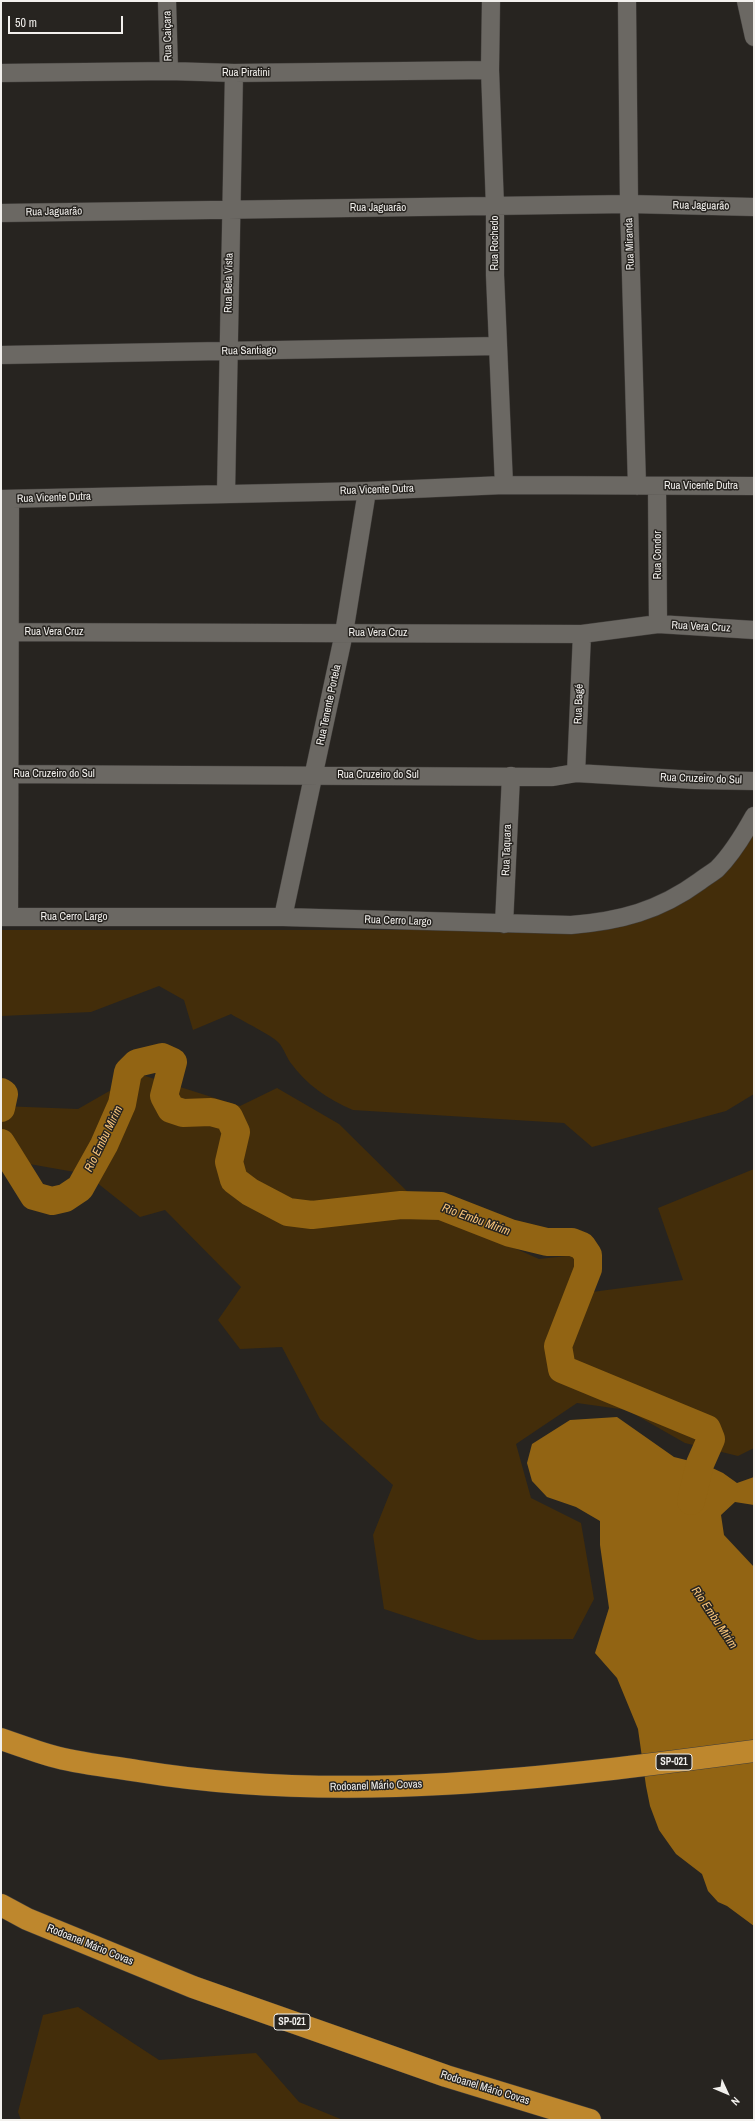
<!DOCTYPE html>
<html>
<head>
<meta charset="utf-8">
<style>
  body { margin:0 }
  #map { position:relative; width:755px; height:2121px; overflow:hidden; background:#272420; font-family:"Archivo Narrow",sans-serif }
  canvas { display:block }
  .frame { position:absolute; inset:0; border:2px solid #f2f0ed; pointer-events:none }
  .north { position:absolute; left:707px; top:2073px; width:40px; height:40px; -webkit-text-stroke:3px #272420; paint-order:stroke; rotate:134deg; font-size:11px; font-weight:700; line-height:16px; text-align:center; color:#f2f0ed }
  .north::after { content:''; display:block; margin:auto; width:14px; height:18px; background:#f2f0ed; clip-path:polygon(50% 0,100% 100%,50% 72%,0 100%) }
  .scale { position:absolute; left:8px; top:16px; width:115px; height:18px; box-sizing:border-box; border:2px solid #f2f0ed; border-top:0; padding-left:5px; font-size:12px; line-height:14px; white-space:nowrap; color:#f2f0ed; -webkit-text-stroke:3px #272420; paint-order:stroke }
</style>
</head>
<body>
<div id="map">
<canvas width="755" height="2121"></canvas>
<div class="frame"></div>
<div class="north">N</div>
<div class="scale">50 m</div>
</div>
<script>
const c = document.querySelector('canvas').getContext('2d');
c.lineJoin = 'round';
function paint(path, color) {
  c.fillStyle = color;
  c.fill(path, 'evenodd');
}
function trace(path, color, width, dash) {
  c.strokeStyle = color;
  c.lineWidth = width;
  c.lineCap = dash ? 'butt' : 'round';
  c.setLineDash(dash || []);
  c.stroke(path);
}
function label(font, color, halo, rows, align = 'center') {
  c.font = font + ' "Archivo Narrow",sans-serif';
  c.lineWidth = 3;
  c.setLineDash([]);
  c.textBaseline = 'middle';
  c.strokeStyle = halo;
  c.fillStyle = color;
  for (const [text, x, y, turn = 0] of rows) {
    c.save();
    c.translate(x, y);
    c.rotate((+turn || 0) * Math.PI / 180);
    c.textAlign = isNaN(turn) ? turn : align;
    if (halo) c.strokeText(text, 0, 0);
    c.fillText(text, 0, 0);
    c.restore();
  }
}
paint(new Path2D(`
  M 754,833 L 754,1094 L 726,1111 L 592,1147 L 564,1123 L 353,1110 C 327,1099 307,1085 290,1062 C 286,1056 284,1049 279,1043 C 272,1035 242,1021 231,1014 L 193,1030 L 184,1000 L 159,986 L 91,1012 L 1,1016 L 1,930 L 601,930 L 630,924 Z
  M 139,1074 L 240,1106 L 277,1088 L 339,1124 L 424,1208 L 539,1259 L 576,1255 L 592,1292 L 683,1280 L 658,1208 L 754,1169 L 754,1448 L 738,1456 L 685,1443 L 627,1410 L 577,1403 L 516,1444 L 531,1498 L 581,1523 L 594,1599 L 573,1639 L 478,1640 L 384,1609 L 373,1535 L 393,1485 L 320,1419 L 282,1347 L 240,1349 L 218,1320 L 241,1287 L 165,1210 L 140,1217 L 86,1174 L 1,1159 L 1,1106 L 78,1109 Z
  M 78,2007 L 159,2060 L 256,2053 L 299,2102 L 343,2120 L 21,2120 L 18,2112 L 43,2015 Z`), '#432d0a');
paint(new Path2D(`
  M 617,1417 L 674,1457 L 706,1465 L 723,1473 L 737,1483 L 754,1477 L 754,1505 L 735,1502 L 721,1515 L 724,1535 L 754,1567 L 754,1926 L 727,1906 L 718,1902 L 708,1891 L 702,1874 L 676,1854 L 659,1830 L 650,1806 L 646,1786 L 638,1729 L 617,1678 L 595,1653 L 609,1608 L 600,1545 L 600,1521 L 576,1507 L 547,1497 L 532,1481 L 527,1463 L 532,1444 L 570,1420 Z`), '#926413');
trace(new Path2D(`
  M 1,1092 L 4,1094 L 1,1108
  M 1,1143 L 34,1196 L 52,1201 L 65,1198 L 80,1188 L 104,1145 L 122,1104 L 128,1072 L 137,1063 L 162,1057 L 173,1062 L 164,1096 L 171,1109 L 183,1113 L 211,1112 L 229,1117 L 236,1132 L 229,1162 L 234,1180 L 250,1192 L 288,1212 L 312,1215 L 401,1205 L 441,1206 L 510,1233 L 547,1242 L 572,1242 L 582,1246 L 588,1255 L 588,1269 L 558,1346 L 562,1369 L 707,1429 L 711,1439 L 700,1464 L 691,1501`), '#926413', 28);
const street = new Path2D(`
  M 167,1 L 169,71
  M 491,1 L 490,70 L 495,207 L 495,275 L 504,485
  M 627,1 L 629,204 L 637,486
  M 746,1 L 754,37
  M 1,73 L 169,71 L 234,73 L 490,70
  M 1,213 L 629,204 L 754,207
  M 1,355 L 498,346
  M 657,486 L 658,624
  M 226,493 L 234,73
  M 1,499 L 367,491 L 504,485 L 754,486
  M 1,632 L 582,634 L 658,624 L 754,630
  M 576,773 L 582,634
  M 1,774 L 552,777 L 576,773 L 695,780 L 754,781
  M 1,917 L 283,917 L 571,925 C 620,921 659,911 700,881 C 705,877 712,873 717,869 C 732,854 744,834 754,816
  M 9,917 L 10,499
  M 283,917 L 344,633 L 367,491
  M 504,924 L 511,776`);
const highway = new Path2D(`
  M 1,1739 C 18,1745 35,1751 52,1756 C 79,1764 110,1766 138,1771 C 344,1805 550,1778 754,1751
  M 1,1905 L 27,1919 L 193,1987 L 446,2076 L 590,2120`);
trace(street, '#423f3c', 19);
trace(highway, '#423f3c', 23);
trace(street, '#6b6863', 18);
trace(highway, '#be872d', 22);
for (const [x, y, w] of [
  [674,1762,36],
  [292,2022,36]
]) {
  const box = new Path2D();
  box.roundRect(x - w / 2, y - 8, w, 16, 3);
  c.fillStyle = '#272420';
  c.fill(box);
  trace(box, '#f2f0ed', 1);
}
label('bold 10px', '#f2f0ed', null, [
  ["SP-021",674,1762],
  ["SP-021",292,2022]
]);
label('11px', '#f2f0ed', '#272420', [
  ["Rua Caiçara",168,36,-91],
  ["Rua Piratini",246,73],
  ["Rua Jaguarão",701,206,1],
  ["Rua Jaguarão",378,208],
  ["Rua Jaguarão",54,212,-1],
  ["Rua Rochedo",495,243,-90],
  ["Rua Miranda",630,244,-92],
  ["Rua Bela Vista",229,283,-89],
  ["Rua Santiago",249,351,-1],
  ["Rua Vicente Dutra",701,486],
  ["Rua Vicente Dutra",377,490,-2],
  ["Rua Vicente Dutra",54,498,-2],
  ["Rua Condor",658,555,-90],
  ["Rua Vera Cruz",701,627,3],
  ["Rua Vera Cruz",54,632],
  ["Rua Vera Cruz",378,633],
  ["Rua Bagé",579,704,-88],
  ["Rua Tenente Portela",329,705,-78],
  ["Rua Cruzeiro do Sul",54,774],
  ["Rua Cruzeiro do Sul",378,775],
  ["Rua Cruzeiro do Sul",701,779,2],
  ["Rua Taquara",507,850,-88],
  ["Rua Cerro Largo",74,917],
  ["Rua Cerro Largo",398,921,2],
  ["Rodoanel Mário Covas",376,1786,-2],
  ["Rodoanel Mário Covas",90,1945,22],
  ["Rodoanel Mário Covas",485,2088,17]
]);
label('italic 12px', '#f8c47a', '#272420', [
  ["Rio Embu Mirim",104,1139,-64],
  ["Rio Embu Mirim",476,1220,20],
  ["Rio Embu Mirim",714,1618,56]
]);
</script>
</body>
</html>
